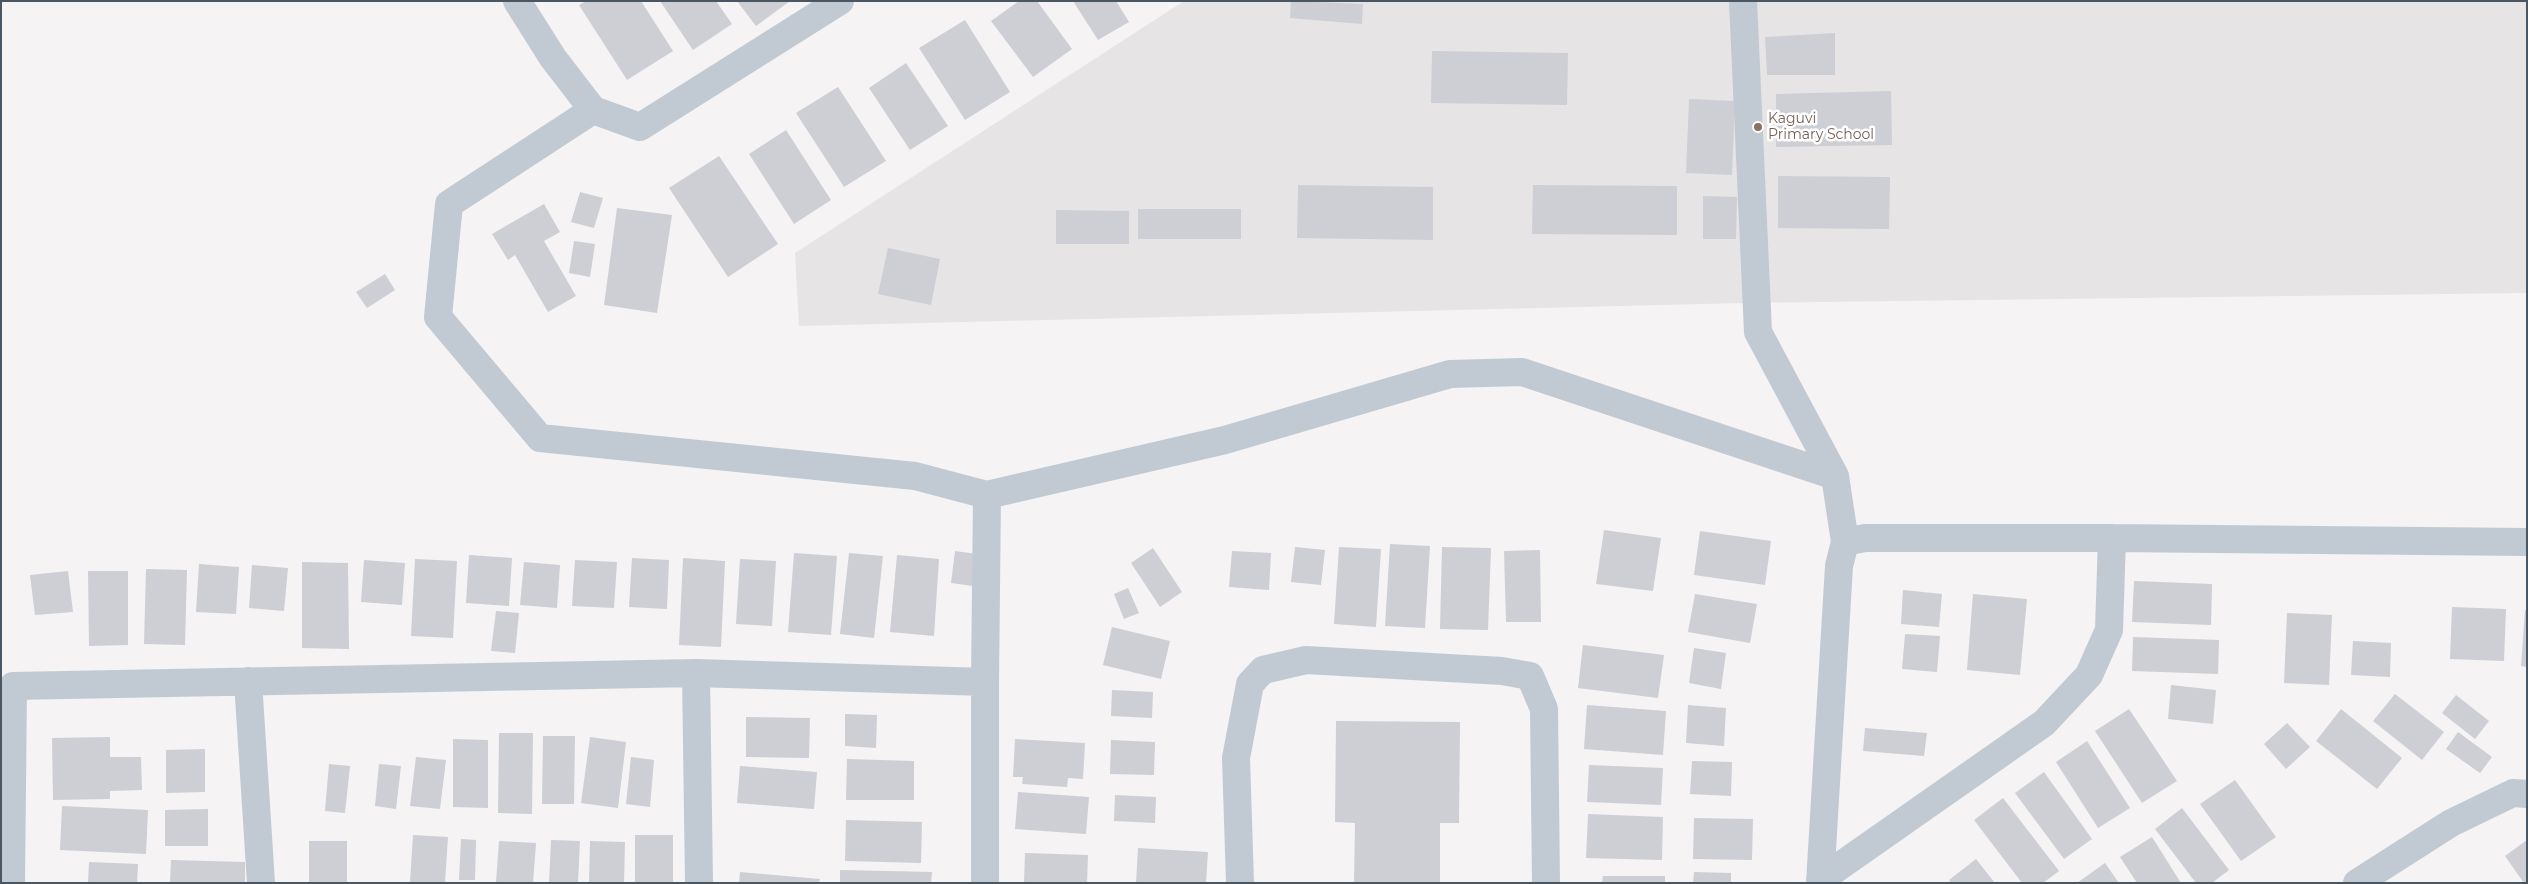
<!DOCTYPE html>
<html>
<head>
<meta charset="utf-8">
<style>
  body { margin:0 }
  #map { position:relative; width:2528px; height:884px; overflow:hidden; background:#f5f3f3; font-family:Montserrat,sans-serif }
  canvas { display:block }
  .frame { position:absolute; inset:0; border:2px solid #4a5661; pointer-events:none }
</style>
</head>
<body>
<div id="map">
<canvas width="2528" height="884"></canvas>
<div class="frame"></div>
</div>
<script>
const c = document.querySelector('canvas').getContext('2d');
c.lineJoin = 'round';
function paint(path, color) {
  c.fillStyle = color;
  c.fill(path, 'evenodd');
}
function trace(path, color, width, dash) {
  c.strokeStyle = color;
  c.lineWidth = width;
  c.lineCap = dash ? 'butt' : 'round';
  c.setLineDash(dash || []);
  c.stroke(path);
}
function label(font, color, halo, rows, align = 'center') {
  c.font = font + ' Montserrat,sans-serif';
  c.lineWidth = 5;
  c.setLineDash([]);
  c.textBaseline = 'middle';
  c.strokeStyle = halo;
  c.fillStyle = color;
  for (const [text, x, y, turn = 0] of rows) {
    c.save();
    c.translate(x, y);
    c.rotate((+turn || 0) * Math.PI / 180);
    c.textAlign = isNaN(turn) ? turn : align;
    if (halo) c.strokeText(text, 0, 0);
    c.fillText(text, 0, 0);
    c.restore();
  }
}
paint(new Path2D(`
  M 1184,1 L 2527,1 L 2527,293 L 1743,303 L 799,326 L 795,253 Z`), '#e6e4e5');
paint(new Path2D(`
  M 586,1 L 641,1 L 673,51 L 627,80 L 579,5 Z
  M 660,1 L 716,1 L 732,24 L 693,50 Z
  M 737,1 L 790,1 L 756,26 Z
  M 1019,1 L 1037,1 L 1072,49 L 1033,77 L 991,21 Z
  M 1073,1 L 1116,1 L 1129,22 L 1098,40 Z
  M 1291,1 L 1363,4 L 1362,24 L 1290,18 Z
  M 965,20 L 1010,92 L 965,120 L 919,48 Z
  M 1835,33 L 1835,75 L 1767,75 L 1765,37 Z
  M 1432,51 L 1568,53 L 1567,105 L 1431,103 Z
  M 906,63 L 948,126 L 910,150 L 869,88 Z
  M 838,87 L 886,161 L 844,187 L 796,113 Z
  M 1891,91 L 1892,145 L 1776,147 L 1776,94 Z
  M 1689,99 L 1735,101 L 1732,175 L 1686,173 Z
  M 786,130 L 831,200 L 794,224 L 749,154 Z
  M 719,156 L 778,244 L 728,277 L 669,188 Z
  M 1778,176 L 1890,177 L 1889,229 L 1778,228 Z
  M 1298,185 L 1433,187 L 1433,240 L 1297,238 Z
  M 1533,185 L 1677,186 L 1677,235 L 1532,234 Z
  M 580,192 L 603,198 L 594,228 L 571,222 Z
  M 1703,196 L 1737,197 L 1736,239 L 1703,239 Z
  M 544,204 L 560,232 L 544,241 L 576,296 L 548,312 L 515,255 L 508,260 L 492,234 Z
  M 617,208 L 672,215 L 657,313 L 604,305 Z
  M 1138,209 L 1241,209 L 1241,239 L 1138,239 Z
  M 1056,210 L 1129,211 L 1129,244 L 1056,244 Z
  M 574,241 L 595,244 L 590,277 L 569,273 Z
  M 888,248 L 940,259 L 931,305 L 878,294 Z
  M 385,274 L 395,290 L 367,308 L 356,292 Z
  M 1604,530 L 1661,538 L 1653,591 L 1596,584 Z
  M 1700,531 L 1771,541 L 1765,585 L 1694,575 Z
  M 1390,544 L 1430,546 L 1425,628 L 1385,626 Z
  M 1295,547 L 1325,550 L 1321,585 L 1291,582 Z
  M 1339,547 L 1381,549 L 1376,627 L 1334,624 Z
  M 1442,547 L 1491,548 L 1488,630 L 1440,629 Z
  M 1153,548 L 1182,592 L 1160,607 L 1131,563 Z
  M 1540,550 L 1541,622 L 1506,622 L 1504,551 Z
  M 955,551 L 984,555 L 980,587 L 951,583 Z
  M 1232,551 L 1271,553 L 1269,590 L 1229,587 Z
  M 794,553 L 837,556 L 831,635 L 788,632 Z
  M 849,553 L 883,556 L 874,638 L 840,634 Z
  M 469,555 L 512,558 L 509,606 L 466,603 Z
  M 897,555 L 939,559 L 934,636 L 890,632 Z
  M 632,558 L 669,560 L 667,609 L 629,607 Z
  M 683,558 L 725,561 L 721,647 L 679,645 Z
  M 415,559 L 457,561 L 453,638 L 411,636 Z
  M 740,559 L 776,561 L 772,626 L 736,624 Z
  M 364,560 L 405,563 L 402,605 L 361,602 Z
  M 575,560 L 617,562 L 614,608 L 572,606 Z
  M 302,562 L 348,563 L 349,649 L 302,648 Z
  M 524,562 L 560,565 L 557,608 L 520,605 Z
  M 199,564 L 239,567 L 236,614 L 196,612 Z
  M 252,565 L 288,568 L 284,611 L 249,608 Z
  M 146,569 L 187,570 L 185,645 L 144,644 Z
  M 68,571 L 73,612 L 35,615 L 30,575 Z
  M 88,571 L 128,571 L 128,645 L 89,646 Z
  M 2134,581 L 2212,584 L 2211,625 L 2132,622 Z
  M 1128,588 L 1139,613 L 1124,619 L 1114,594 Z
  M 1903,590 L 1942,594 L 1939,627 L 1901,624 Z
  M 1695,594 L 1757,604 L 1750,643 L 1688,632 Z
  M 1973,594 L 2027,599 L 2020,675 L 1967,670 Z
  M 2452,607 L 2506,609 L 2504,661 L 2450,659 Z
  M 2525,610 L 2527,610 L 2527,667 L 2521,666 Z
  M 496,611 L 519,613 L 515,653 L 491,651 Z
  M 2287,613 L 2332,615 L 2329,685 L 2284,683 Z
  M 1112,627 L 1170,641 L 1161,679 L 1103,665 Z
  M 1905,634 L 1940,636 L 1937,672 L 1902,669 Z
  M 2133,637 L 2219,640 L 2218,674 L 2132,671 Z
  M 2353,641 L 2391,643 L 2390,677 L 2351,675 Z
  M 1583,645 L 1664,655 L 1658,698 L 1578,688 Z
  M 1694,648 L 1726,653 L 1721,689 L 1689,683 Z
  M 2171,685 L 2216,690 L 2213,724 L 2168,719 Z
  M 1112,690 L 1153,692 L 1152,718 L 1111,716 Z
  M 2395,694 L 2444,732 L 2422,760 L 2373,721 Z
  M 2456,695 L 2489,721 L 2475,739 L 2442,713 Z
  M 1587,705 L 1666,711 L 1663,755 L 1584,749 Z
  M 1688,705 L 1726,708 L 1724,746 L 1686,743 Z
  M 2129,709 L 2177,781 L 2142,803 L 2095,731 Z
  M 2341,709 L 2402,758 L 2377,789 L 2316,741 Z
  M 845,714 L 877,715 L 876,748 L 845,746 Z
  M 746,717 L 810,718 L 809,758 L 746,757 Z
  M 1336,721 L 1460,722 L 1459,823 L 1440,823 L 1440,883 L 1354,883 L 1355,823 L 1335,822 Z
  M 2287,723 L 2310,747 L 2286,769 L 2264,744 Z
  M 1865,728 L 1927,733 L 1924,756 L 1863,751 Z
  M 2458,732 L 2492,757 L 2480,773 L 2446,749 Z
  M 499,733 L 533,733 L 532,814 L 498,813 Z
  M 543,736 L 575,736 L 574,804 L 542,804 Z
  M 110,737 L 110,757 L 141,757 L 142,790 L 110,791 L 110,799 L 53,800 L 52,738 Z
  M 590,737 L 626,742 L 618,808 L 581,803 Z
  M 453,739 L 488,740 L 488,808 L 453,807 Z
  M 1015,739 L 1085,743 L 1083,779 L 1068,778 L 1067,787 L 1022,784 L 1023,777 L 1013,777 Z
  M 1111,740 L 1155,742 L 1154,775 L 1110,774 Z
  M 2087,741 L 2130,808 L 2098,828 L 2056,762 Z
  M 205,749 L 205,792 L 166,793 L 166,750 Z
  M 416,757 L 446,760 L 440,809 L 410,806 Z
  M 631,757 L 654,760 L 650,807 L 626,804 Z
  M 847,759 L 914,761 L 914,800 L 846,800 Z
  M 1692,761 L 1732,762 L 1731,796 L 1690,794 Z
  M 329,764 L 350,766 L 345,813 L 325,811 Z
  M 379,764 L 401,766 L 396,809 L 375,806 Z
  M 1589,765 L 1663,768 L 1661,805 L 1587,802 Z
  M 740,766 L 817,772 L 814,809 L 737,803 Z
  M 2044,772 L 2092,839 L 2064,859 L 2015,793 Z
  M 2235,780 L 2276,837 L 2241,861 L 2200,804 Z
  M 1018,792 L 1089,797 L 1086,834 L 1015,829 Z
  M 1115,795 L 1156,797 L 1155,823 L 1114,821 Z
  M 2003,798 L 2059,871 L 2043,883 L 2022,883 L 1974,820 Z
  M 62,806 L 148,810 L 146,854 L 60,850 Z
  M 2182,808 L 2229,870 L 2212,883 L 2196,883 L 2155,829 Z
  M 208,809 L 208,846 L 165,846 L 165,810 Z
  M 1588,814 L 1663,817 L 1662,860 L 1586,858 Z
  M 1694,818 L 1753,819 L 1752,860 L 1693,859 Z
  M 846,820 L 922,822 L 921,863 L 845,861 Z
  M 413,835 L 448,837 L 445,883 L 410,882 Z
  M 635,835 L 673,835 L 673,883 L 635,883 Z
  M 2152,837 L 2181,883 L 2137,883 L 2120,857 Z
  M 461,839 L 476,840 L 475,880 L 459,880 Z
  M 551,840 L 580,841 L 578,883 L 549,883 Z
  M 2527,840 L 2527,883 L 2524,883 L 2505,856 Z
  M 309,841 L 347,841 L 347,883 L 309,883 Z
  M 499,841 L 536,843 L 533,883 L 496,882 Z
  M 590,841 L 625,842 L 624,883 L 589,883 Z
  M 1138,848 L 1208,852 L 1206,883 L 1136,883 Z
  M 1025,853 L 1088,855 L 1087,883 L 1024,883 Z
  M 1976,859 L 1995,883 L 1951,883 L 1949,880 Z
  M 171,860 L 245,862 L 245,883 L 170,883 Z
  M 89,862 L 138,864 L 137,883 L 88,883 Z
  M 2105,863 L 2119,883 L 2077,883 Z
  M 840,870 L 932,872 L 931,883 L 840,883 Z
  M 740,872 L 820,879 L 819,883 L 739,883 Z
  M 1694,872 L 1731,873 L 1731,883 L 1693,883 Z
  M 1603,876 L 1665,876 L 1665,883 L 1602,883 Z`), '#cdcfd5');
trace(new Path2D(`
  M 517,1 L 553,58 L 593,110 L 640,127 L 840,1
  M 1743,1 L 1758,332 L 1835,476 L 1845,542 L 1839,566 L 1820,883
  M 593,110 L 449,204 L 438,317 L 540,438 L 915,476 L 987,495 L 985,682
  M 987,495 L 1225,440 L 1450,374 L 1522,372 L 1835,476
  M 1845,542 L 1865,538 L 2112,538 L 2527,542
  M 696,673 L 699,883
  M 248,681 L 261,883
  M 1820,880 L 2044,723 L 2089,675 L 2109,630 L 2112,538
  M 11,883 L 13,686 L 696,673 L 985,682 L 985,883
  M 1240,883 L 1236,758 L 1250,684 L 1263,670 L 1306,660 L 1502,671 L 1530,676 L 1544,709 L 1546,883
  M 2357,883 L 2451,823 L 2513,793 L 2527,794`), '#c1cad2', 28);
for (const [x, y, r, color] of [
  [1758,127,5,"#8d6e63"]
]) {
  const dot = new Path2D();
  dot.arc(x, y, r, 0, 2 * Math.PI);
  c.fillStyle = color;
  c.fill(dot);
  trace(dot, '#fff', 2);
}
label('14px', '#785e54', '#fff', [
  ["Kaguvi",1768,119],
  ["Primary School",1768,135]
], 'left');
</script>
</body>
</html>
